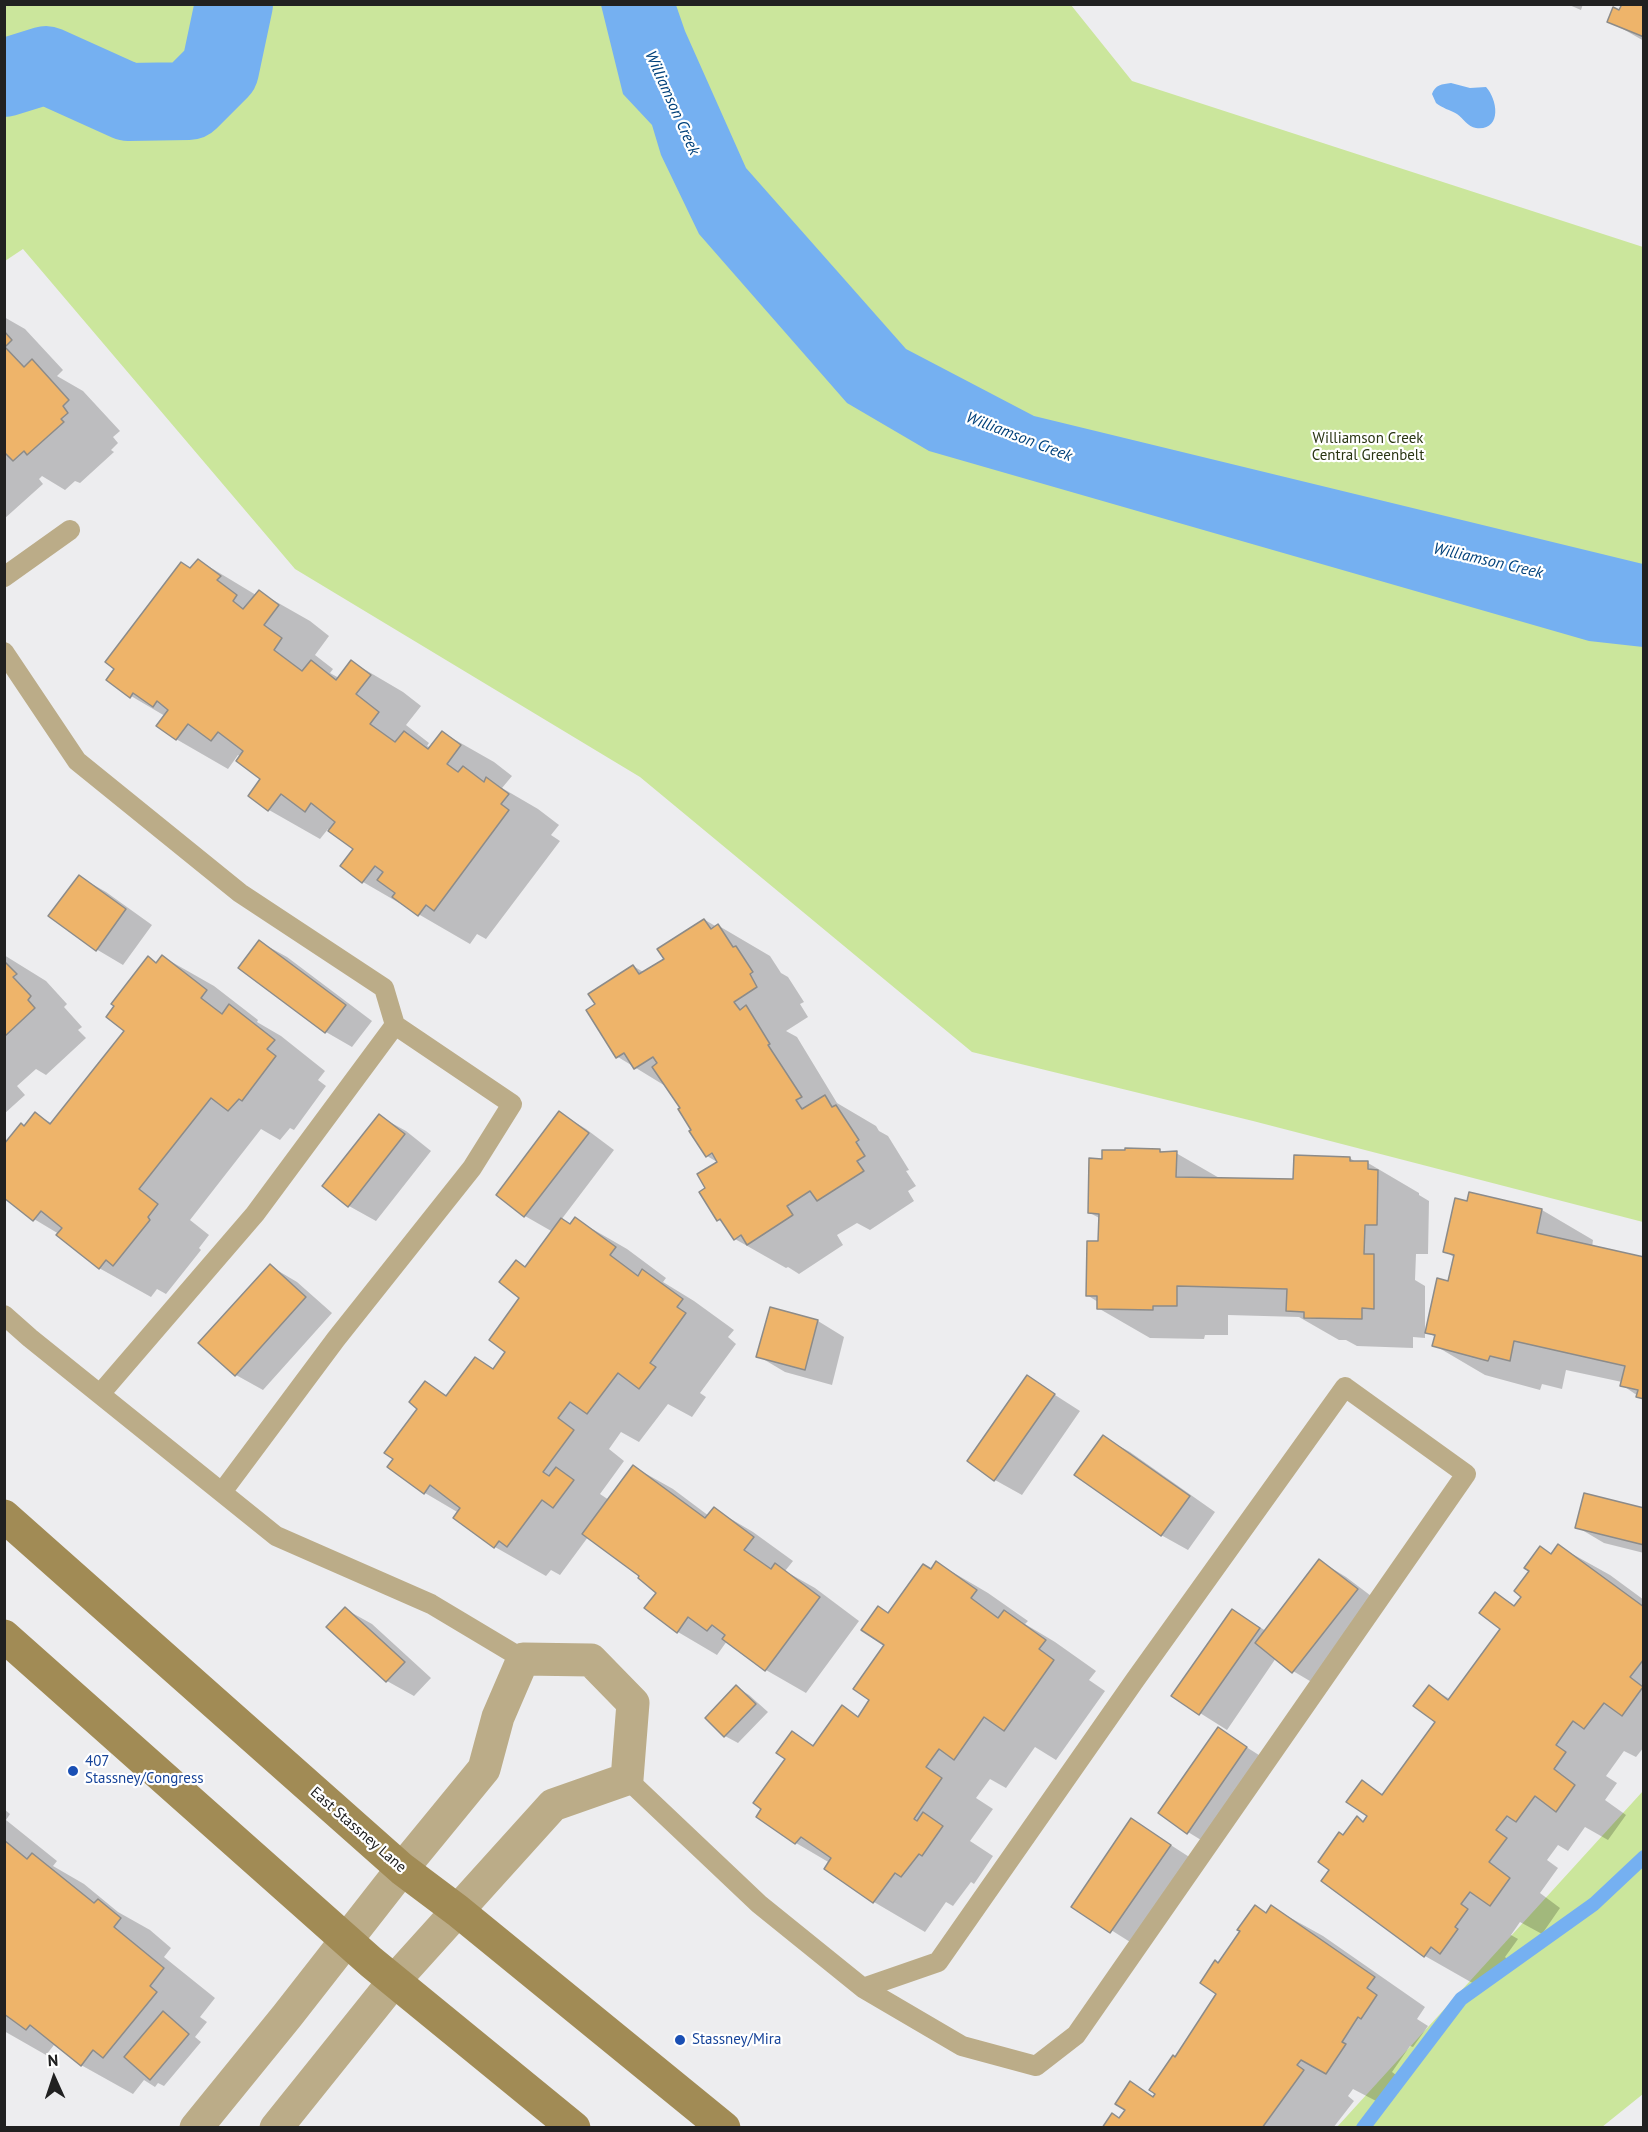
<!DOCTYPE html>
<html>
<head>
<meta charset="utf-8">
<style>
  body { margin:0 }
  #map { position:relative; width:1648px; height:2132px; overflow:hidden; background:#ededef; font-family:"PT Sans",sans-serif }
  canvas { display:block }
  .frame { position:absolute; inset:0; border:6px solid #212121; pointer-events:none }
  .north { position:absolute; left:24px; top:2048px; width:60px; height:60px; -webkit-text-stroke:4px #fff; paint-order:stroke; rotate:357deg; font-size:16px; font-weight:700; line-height:24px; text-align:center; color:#212121 }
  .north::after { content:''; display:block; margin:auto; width:21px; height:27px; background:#212121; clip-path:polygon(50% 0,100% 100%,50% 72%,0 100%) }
</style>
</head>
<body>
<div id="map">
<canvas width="1648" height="2132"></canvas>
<div class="frame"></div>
<div class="north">N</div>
</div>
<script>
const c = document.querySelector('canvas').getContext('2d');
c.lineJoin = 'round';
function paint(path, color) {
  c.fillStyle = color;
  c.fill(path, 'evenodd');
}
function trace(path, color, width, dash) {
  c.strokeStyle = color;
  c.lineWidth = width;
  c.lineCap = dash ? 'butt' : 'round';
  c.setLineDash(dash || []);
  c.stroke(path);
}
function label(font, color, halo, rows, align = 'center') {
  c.font = font + ' "PT Sans",sans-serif';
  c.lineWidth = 4.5;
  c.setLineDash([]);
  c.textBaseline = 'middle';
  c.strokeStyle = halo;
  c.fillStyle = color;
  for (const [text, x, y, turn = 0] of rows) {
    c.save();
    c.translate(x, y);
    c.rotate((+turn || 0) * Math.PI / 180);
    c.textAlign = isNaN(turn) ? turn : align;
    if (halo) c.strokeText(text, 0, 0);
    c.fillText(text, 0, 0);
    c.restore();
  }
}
paint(new Path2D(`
  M 5,4 L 1071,5 L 1132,81 L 1643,247 L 1643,1222 L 1253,1121 L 972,1052 L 640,777 L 295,569 L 23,249 L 5,261 Z
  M 1643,1791 L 1643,2094 L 1602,2127 L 1337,2127 Z`), '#cbe69c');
paint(new Path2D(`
  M 601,5 L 676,5 L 685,31 L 746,168 L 906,349 L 1034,416 L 1643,564 L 1643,647 L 1589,641 L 929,451 L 847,403 L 699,234 L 661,155 L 652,125 L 623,94 Z
  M 1451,83 L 1470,88 L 1486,87 C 1498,100 1502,131 1476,128 C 1468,127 1463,118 1457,114 C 1450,110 1442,108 1436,103 L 1432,94 C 1435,85 1442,84 1451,83 Z`), '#75b0f1');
paint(new Path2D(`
  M 1567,4 L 1583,4 L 1581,10 Z
  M 1644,4 L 1644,41 L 1609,21 L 1620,12 Z
  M 4,317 L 25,329 L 63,370 L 57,376 L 83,391 L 120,431 L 113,437 L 118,443 L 111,450 L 114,452 L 80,483 L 75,481 L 65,490 L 42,476 L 39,479 L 43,484 L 4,519 Z
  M 198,560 L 256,595 L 259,592 L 310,621 L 329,636 L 315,655 L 333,669 L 330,673 L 339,678 L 352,662 L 403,692 L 421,706 L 406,725 L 429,743 L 427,746 L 431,748 L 443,733 L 494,762 L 512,776 L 502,788 L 538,809 L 559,825 L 551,835 L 560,841 L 486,939 L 477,934 L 470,944 L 363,882 L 342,866 L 355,849 L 328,829 L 320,839 L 269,810 L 250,795 L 263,779 L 241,757 L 238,755 L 228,769 L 176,739 L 165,716 L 131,696 L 191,569 Z
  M 80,877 L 106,892 L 152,925 L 123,965 L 96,949 Z
  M 705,920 L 717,927 L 719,926 L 770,956 L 781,973 L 788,977 L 804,1002 L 800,1004 L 808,1017 L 786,1031 L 797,1037 L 837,1103 L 876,1126 L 879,1131 L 888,1136 L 909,1170 L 906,1171 L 916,1186 L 908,1191 L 914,1201 L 870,1230 L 857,1223 L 837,1235 L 843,1245 L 799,1274 L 788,1267 L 786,1268 L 735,1239 L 725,1223 L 718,1220 L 707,1189 L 719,1163 L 707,1156 L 681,1108 L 667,1087 L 618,1057 L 597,1004 L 633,966 L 645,973 L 666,959 Z
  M 260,942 L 287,957 L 372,1021 L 352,1047 L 326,1032 Z
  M 4,955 L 46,981 L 67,1004 L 64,1007 L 82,1027 L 78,1030 L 86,1038 L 46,1075 L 36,1069 L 17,1086 L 25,1095 L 4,1114 Z
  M 163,957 L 214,986 L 258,1020 L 257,1022 L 281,1036 L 325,1071 L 318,1080 L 326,1086 L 294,1130 L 290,1128 L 280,1140 L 261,1129 L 190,1220 L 209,1235 L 199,1248 L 201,1250 L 166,1294 L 157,1289 L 151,1297 L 99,1268 L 59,1234 L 34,1219 L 25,1127 L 35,1114 L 53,1124 L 126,1031 L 148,958 L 157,963 Z
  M 560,1113 L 586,1129 L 614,1150 L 561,1220 L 571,1226 L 575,1219 L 627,1249 L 666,1278 L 663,1282 L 694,1301 L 734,1330 L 728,1337 L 736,1344 L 700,1393 L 706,1397 L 692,1417 L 668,1404 L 639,1442 L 621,1432 L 609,1449 L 624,1461 L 600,1494 L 609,1500 L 634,1467 L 673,1489 L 709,1516 L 714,1509 L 753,1532 L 793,1561 L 785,1571 L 815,1588 L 859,1621 L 806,1693 L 766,1670 L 727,1641 L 717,1655 L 678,1632 L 646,1608 L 658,1592 L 641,1576 L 588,1537 L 560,1575 L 551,1570 L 546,1576 L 495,1547 L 459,1513 L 425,1493 L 395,1459 L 419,1408 L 426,1383 L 448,1396 L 476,1359 L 494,1369 L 508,1352 L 521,1297 L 517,1262 L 526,1267 L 553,1232 L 525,1216 L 498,1195 Z
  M 379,1116 L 406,1131 L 431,1151 L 376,1221 L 349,1206 L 324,1186 Z
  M 1159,1150 L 1164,1153 L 1176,1153 L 1221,1179 L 1295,1181 L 1350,1158 L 1357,1163 L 1368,1163 L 1419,1193 L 1419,1195 L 1429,1201 L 1428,1254 L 1416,1254 L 1415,1280 L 1425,1286 L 1425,1338 L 1413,1337 L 1413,1348 L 1357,1346 L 1346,1340 L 1339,1340 L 1299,1317 L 1228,1315 L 1228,1335 L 1205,1335 L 1204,1339 L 1150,1338 L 1098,1308 L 1098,1302 L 1087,1295 L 1100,1242 L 1101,1219 L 1090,1213 L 1103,1160 Z
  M 1542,1210 L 1593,1240 L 1592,1247 L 1644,1259 L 1644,1400 L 1622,1385 L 1622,1382 L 1566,1370 L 1562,1389 L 1542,1384 L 1540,1390 L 1485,1375 L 1434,1345 L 1436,1337 L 1426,1332 L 1449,1283 L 1455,1258 L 1445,1251 Z
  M 270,1266 L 297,1282 L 332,1313 L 263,1390 L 236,1375 Z
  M 771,1309 L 818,1321 L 844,1337 L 832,1385 L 785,1372 L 758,1356 Z
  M 1027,1377 L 1080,1411 L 1022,1495 L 995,1480 L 969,1460 Z
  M 1103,1437 L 1130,1452 L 1215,1512 L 1188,1550 L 1161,1535 Z
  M 1644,1509 L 1644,1553 L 1604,1543 L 1577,1527 Z
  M 1558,1546 L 1610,1575 L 1644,1600 L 1644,1747 L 1636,1757 L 1624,1751 L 1606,1776 L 1617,1783 L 1605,1800 L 1626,1815 L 1608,1840 L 1585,1827 L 1568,1851 L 1558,1845 L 1547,1860 L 1558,1868 L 1540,1893 L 1560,1908 L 1542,1934 L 1520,1922 L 1511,1935 L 1518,1939 L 1505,1957 L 1508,1960 L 1492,1982 L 1482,1977 L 1476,1985 L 1425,1956 L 1323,1881 L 1331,1870 L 1343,1836 L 1357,1818 L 1364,1822 L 1369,1816 L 1363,1782 L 1384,1795 L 1437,1722 L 1429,1687 L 1450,1699 L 1502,1628 L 1495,1594 L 1516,1606 Z
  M 1320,1561 L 1346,1577 L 1383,1605 L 1320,1687 L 1293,1671 L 1276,1658 L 1227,1730 L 1173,1696 L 1233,1611 L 1266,1631 Z
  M 937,1563 L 988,1593 L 1028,1621 L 1025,1624 L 1055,1642 L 1096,1671 L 1089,1680 L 1105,1691 L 1056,1760 L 1035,1747 L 1006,1788 L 990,1779 L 976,1798 L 993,1809 L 970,1841 L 993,1856 L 974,1884 L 971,1882 L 953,1906 L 946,1902 L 925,1932 L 874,1902 L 826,1868 L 830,1863 L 796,1843 L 787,1758 L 792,1733 L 815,1746 L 842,1707 L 859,1717 L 872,1700 L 886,1645 L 889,1614 Z
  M 345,1609 L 372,1624 L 431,1678 L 414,1696 L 387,1681 Z
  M 736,1687 L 749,1695 L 768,1712 L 738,1743 L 725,1736 Z
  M 1218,1729 L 1273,1764 L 1214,1848 L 1188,1832 Z
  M 4,1809 L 10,1814 L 6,1820 L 57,1861 L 53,1866 L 84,1884 L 118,1912 L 150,1930 L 171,1948 L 164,1957 L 215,1998 L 200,2017 L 207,2022 L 195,2037 L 201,2042 L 164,2086 L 158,2083 L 155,2087 L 144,2080 L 133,2094 L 81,2065 L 54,2045 L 46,2055 L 4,2031 Z
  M 1132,1820 L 1197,1862 L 1138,1947 L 1073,1906 Z
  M 1271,1907 L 1323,1936 L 1425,2007 L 1417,2019 L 1428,2026 L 1413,2047 L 1410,2046 L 1392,2072 L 1396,2075 L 1378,2102 L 1353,2089 L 1348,2096 L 1354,2101 L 1333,2128 L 1104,2128 L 1120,2120 L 1127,2110 L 1130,2083 L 1155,2097 L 1175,2059 L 1218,1994 L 1219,1964 Z`), '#0003');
trace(new Path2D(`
  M 1363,2128 L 1461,1999 L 1594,1904 L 1644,1857`), '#75b0f1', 14);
trace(new Path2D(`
  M 4,78 L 46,65 L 128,102 L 189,101 L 220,70 L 234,4`), '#75b0f1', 78);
const building = new Path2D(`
  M 1622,4 L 1644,4 L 1644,37 L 1607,22 L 1613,7 L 1619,10 Z
  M 4,331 L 12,340 L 5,347 L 24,367 L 32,359 L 69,400 L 63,406 L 68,413 L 61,419 L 64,422 L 27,455 L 24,451 L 13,461 L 4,452 Z
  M 198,559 L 221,576 L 217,580 L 237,595 L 233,601 L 243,609 L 259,590 L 279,605 L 264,625 L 282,638 L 274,650 L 302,671 L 311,660 L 336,680 L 351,660 L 371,675 L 356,694 L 379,712 L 370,724 L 395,742 L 404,731 L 428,749 L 442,731 L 461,745 L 447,764 L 458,772 L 463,766 L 484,782 L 486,777 L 509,794 L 501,804 L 509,810 L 434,911 L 426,905 L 418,916 L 392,897 L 395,893 L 377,880 L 383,872 L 375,866 L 362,883 L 340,866 L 353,849 L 328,831 L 335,822 L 311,803 L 305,812 L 281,794 L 268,811 L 248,796 L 260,779 L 236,761 L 243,751 L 218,732 L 211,741 L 188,724 L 176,740 L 156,726 L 168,710 L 157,701 L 153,707 L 133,693 L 130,698 L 106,680 L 114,669 L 105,662 L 181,562 L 190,568 Z
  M 79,875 L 126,909 L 96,951 L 48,916 Z
  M 704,919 L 711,929 L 718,924 L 733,947 L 736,946 L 753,972 L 750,974 L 757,987 L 734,1002 L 740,1010 L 746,1005 L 770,1044 L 768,1045 L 802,1097 L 796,1100 L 802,1109 L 825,1095 L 832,1107 L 836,1105 L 859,1140 L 856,1142 L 865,1156 L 857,1161 L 864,1171 L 817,1201 L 810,1191 L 787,1206 L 793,1215 L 747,1245 L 741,1235 L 734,1240 L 720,1219 L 717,1221 L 699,1192 L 705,1188 L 697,1174 L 717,1162 L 712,1153 L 706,1157 L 689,1131 L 691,1130 L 678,1109 L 680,1108 L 652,1067 L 657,1063 L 653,1057 L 634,1069 L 624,1053 L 616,1058 L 586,1010 L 595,1004 L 588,994 L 633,965 L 639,974 L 664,959 L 657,949 Z
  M 259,940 L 346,1005 L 325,1033 L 238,968 Z
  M 162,955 L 207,990 L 201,998 L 222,1014 L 229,1004 L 275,1040 L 267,1049 L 276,1056 L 242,1101 L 239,1099 L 228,1111 L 211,1098 L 139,1189 L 158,1204 L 148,1217 L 150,1220 L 113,1266 L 106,1260 L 99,1269 L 56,1235 L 62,1228 L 41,1211 L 33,1221 L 4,1198 L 4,1144 L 21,1123 L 24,1126 L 35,1112 L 50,1124 L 124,1031 L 106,1017 L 114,1006 L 111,1004 L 148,956 L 156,963 Z
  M 4,961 L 17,974 L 13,977 L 31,996 L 28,1000 L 35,1008 L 4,1037 Z
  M 559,1111 L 589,1133 L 524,1217 L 496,1195 Z
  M 379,1114 L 405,1134 L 348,1207 L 322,1186 Z
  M 1125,1148 L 1160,1149 L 1160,1152 L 1177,1151 L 1176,1177 L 1293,1179 L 1294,1155 L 1350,1157 L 1350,1161 L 1368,1161 L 1368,1169 L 1378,1170 L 1377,1225 L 1365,1225 L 1364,1254 L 1374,1254 L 1374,1309 L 1362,1308 L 1362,1319 L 1304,1318 L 1304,1312 L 1286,1311 L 1287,1289 L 1177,1286 L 1177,1306 L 1153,1306 L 1153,1310 L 1097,1309 L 1097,1296 L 1086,1296 L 1087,1241 L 1098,1241 L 1099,1214 L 1088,1213 L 1089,1158 L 1102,1159 L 1102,1150 L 1125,1150 Z
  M 1469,1192 L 1542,1209 L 1537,1233 L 1644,1257 L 1644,1399 L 1636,1397 L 1638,1390 L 1620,1386 L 1625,1366 L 1514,1341 L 1510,1361 L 1490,1356 L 1488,1361 L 1432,1346 L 1435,1335 L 1425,1333 L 1437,1278 L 1448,1281 L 1454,1255 L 1443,1252 L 1455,1198 L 1467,1201 Z
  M 575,1217 L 616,1247 L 610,1255 L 638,1276 L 642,1269 L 683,1299 L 677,1307 L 686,1313 L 650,1363 L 656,1367 L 639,1389 L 618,1373 L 587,1414 L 570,1402 L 558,1418 L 574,1430 L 543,1472 L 549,1476 L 556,1467 L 574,1480 L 553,1508 L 542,1500 L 507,1547 L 499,1541 L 494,1548 L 453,1518 L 460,1508 L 430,1485 L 424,1494 L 387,1467 L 393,1459 L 384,1453 L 417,1409 L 409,1402 L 425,1381 L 446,1396 L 475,1357 L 493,1369 L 505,1352 L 489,1340 L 519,1298 L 499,1282 L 516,1260 L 525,1267 L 561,1218 L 570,1224 Z
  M 270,1264 L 306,1297 L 235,1376 L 198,1343 Z
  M 770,1307 L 818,1320 L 805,1370 L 756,1357 Z
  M 1027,1375 L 1055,1394 L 994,1481 L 967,1461 Z
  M 1103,1435 L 1190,1496 L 1161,1536 L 1074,1475 Z
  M 633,1465 L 705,1518 L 714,1507 L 754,1537 L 744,1550 L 771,1569 L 775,1563 L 820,1597 L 765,1671 L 722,1639 L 725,1635 L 712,1625 L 707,1631 L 688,1617 L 677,1633 L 644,1608 L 656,1593 L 638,1578 L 639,1576 L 582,1534 Z
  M 1584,1493 L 1644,1508 L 1644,1545 L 1575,1528 Z
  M 1558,1544 L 1644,1607 L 1644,1659 L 1630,1677 L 1643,1687 L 1622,1716 L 1604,1703 L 1584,1729 L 1573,1721 L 1556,1745 L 1566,1752 L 1554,1769 L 1575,1785 L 1556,1812 L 1535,1796 L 1516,1822 L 1507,1816 L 1496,1830 L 1507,1838 L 1489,1862 L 1510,1878 L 1490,1906 L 1470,1892 L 1461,1904 L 1468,1909 L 1455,1927 L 1458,1929 L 1440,1954 L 1431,1947 L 1424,1957 L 1321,1881 L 1329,1870 L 1318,1862 L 1339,1832 L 1343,1835 L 1357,1816 L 1363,1822 L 1367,1816 L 1346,1802 L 1362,1780 L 1382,1795 L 1435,1722 L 1413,1706 L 1429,1685 L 1448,1700 L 1500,1629 L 1479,1613 L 1495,1592 L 1514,1606 L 1521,1597 L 1514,1591 L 1529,1571 L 1524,1568 L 1540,1546 L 1551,1554 Z
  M 1319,1559 L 1358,1589 L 1292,1673 L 1255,1643 Z
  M 936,1561 L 977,1590 L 971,1598 L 998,1618 L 1004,1610 L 1046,1640 L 1039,1649 L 1054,1660 L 1004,1731 L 984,1717 L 954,1760 L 939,1749 L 926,1767 L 942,1778 L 914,1819 L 917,1821 L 923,1812 L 943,1826 L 922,1856 L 919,1854 L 901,1877 L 895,1873 L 873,1903 L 824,1869 L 831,1858 L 801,1837 L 795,1844 L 756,1817 L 761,1809 L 753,1803 L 785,1759 L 776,1753 L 792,1731 L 813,1746 L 842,1705 L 858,1717 L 869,1700 L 853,1689 L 884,1645 L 861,1630 L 878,1606 L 888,1613 L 923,1564 L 931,1569 Z
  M 345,1607 L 405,1662 L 386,1682 L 326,1627 Z
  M 1232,1609 L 1260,1628 L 1199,1715 L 1171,1696 Z
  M 736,1685 L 756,1704 L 724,1737 L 705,1718 Z
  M 1218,1727 L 1247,1747 L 1187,1834 L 1158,1813 Z
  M 1131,1818 L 1171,1845 L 1110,1933 L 1071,1907 Z
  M 4,1840 L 27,1859 L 32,1853 L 94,1903 L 98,1899 L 121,1918 L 114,1927 L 164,1968 L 150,1986 L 157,1992 L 103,2058 L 93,2050 L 81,2066 L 30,2025 L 26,2030 L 4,2014 Z
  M 1255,1905 L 1266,1913 L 1271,1905 L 1375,1977 L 1367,1988 L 1377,1995 L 1361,2019 L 1358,2017 L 1342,2042 L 1346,2044 L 1326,2074 L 1301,2060 L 1297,2065 L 1304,2070 L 1262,2128 L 1102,2128 L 1112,2113 L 1119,2118 L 1125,2110 L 1115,2104 L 1130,2081 L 1153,2097 L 1155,2094 L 1149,2090 L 1173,2055 L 1175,2057 L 1216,1994 L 1200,1983 L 1215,1960 L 1218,1963 L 1240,1931 L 1237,1930 Z
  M 163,2011 L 189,2034 L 150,2080 L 124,2057 Z`);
paint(building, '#eeb46a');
trace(building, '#8c8b89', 1.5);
trace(new Path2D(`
  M 4,577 L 70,530
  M 4,652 L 77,761 L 240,893 L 384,988 L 395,1025 L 255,1214 L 100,1394
  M 4,1315 L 30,1338 L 276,1536 L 431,1604 L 523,1659
  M 222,1492 L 336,1339 L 472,1168 L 512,1104 L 395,1025
  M 627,1779 L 759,1904 L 863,1988 L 938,1962 L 1135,1680 L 1345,1387 L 1466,1474 L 1076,2035 L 1036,2066 L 962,2046 L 863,1988`), '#bbac88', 20);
trace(new Path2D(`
  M 196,2128 L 287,2016 L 402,1869 L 484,1769 L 498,1717 L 523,1659 L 591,1660 L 633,1703 L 627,1779 L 553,1805 L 394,1981 L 276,2128`), '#bbac88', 33);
trace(new Path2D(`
  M 4,1516 L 402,1869 L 458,1911 L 724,2128
  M 4,1636 L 371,1962 L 574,2128`), '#a18b55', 33);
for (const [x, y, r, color] of [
  [73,1771,6,"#1a4fb4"],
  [680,2040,6,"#1a4fb4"]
]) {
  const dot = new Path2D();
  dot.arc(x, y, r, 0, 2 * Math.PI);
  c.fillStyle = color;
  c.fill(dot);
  trace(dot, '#fff', 2);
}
label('15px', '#293512', '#fff', [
  ["Williamson Creek",1368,439],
  ["Central Greenbelt",1368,456]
]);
label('15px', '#164399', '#fff', [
  ["407",85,1762],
  ["Stassney/Congress",85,1779],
  ["Stassney/Mira",692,2040]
], 'left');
label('15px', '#212121', '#fff', [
  ["East Stassney Lane",358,1830,41]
]);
label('italic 16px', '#00417b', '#fff', [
  ["Williamson Creek",672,103,66],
  ["Williamson Creek",1019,437,21],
  ["Williamson Creek",1488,561,13]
]);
</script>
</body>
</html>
